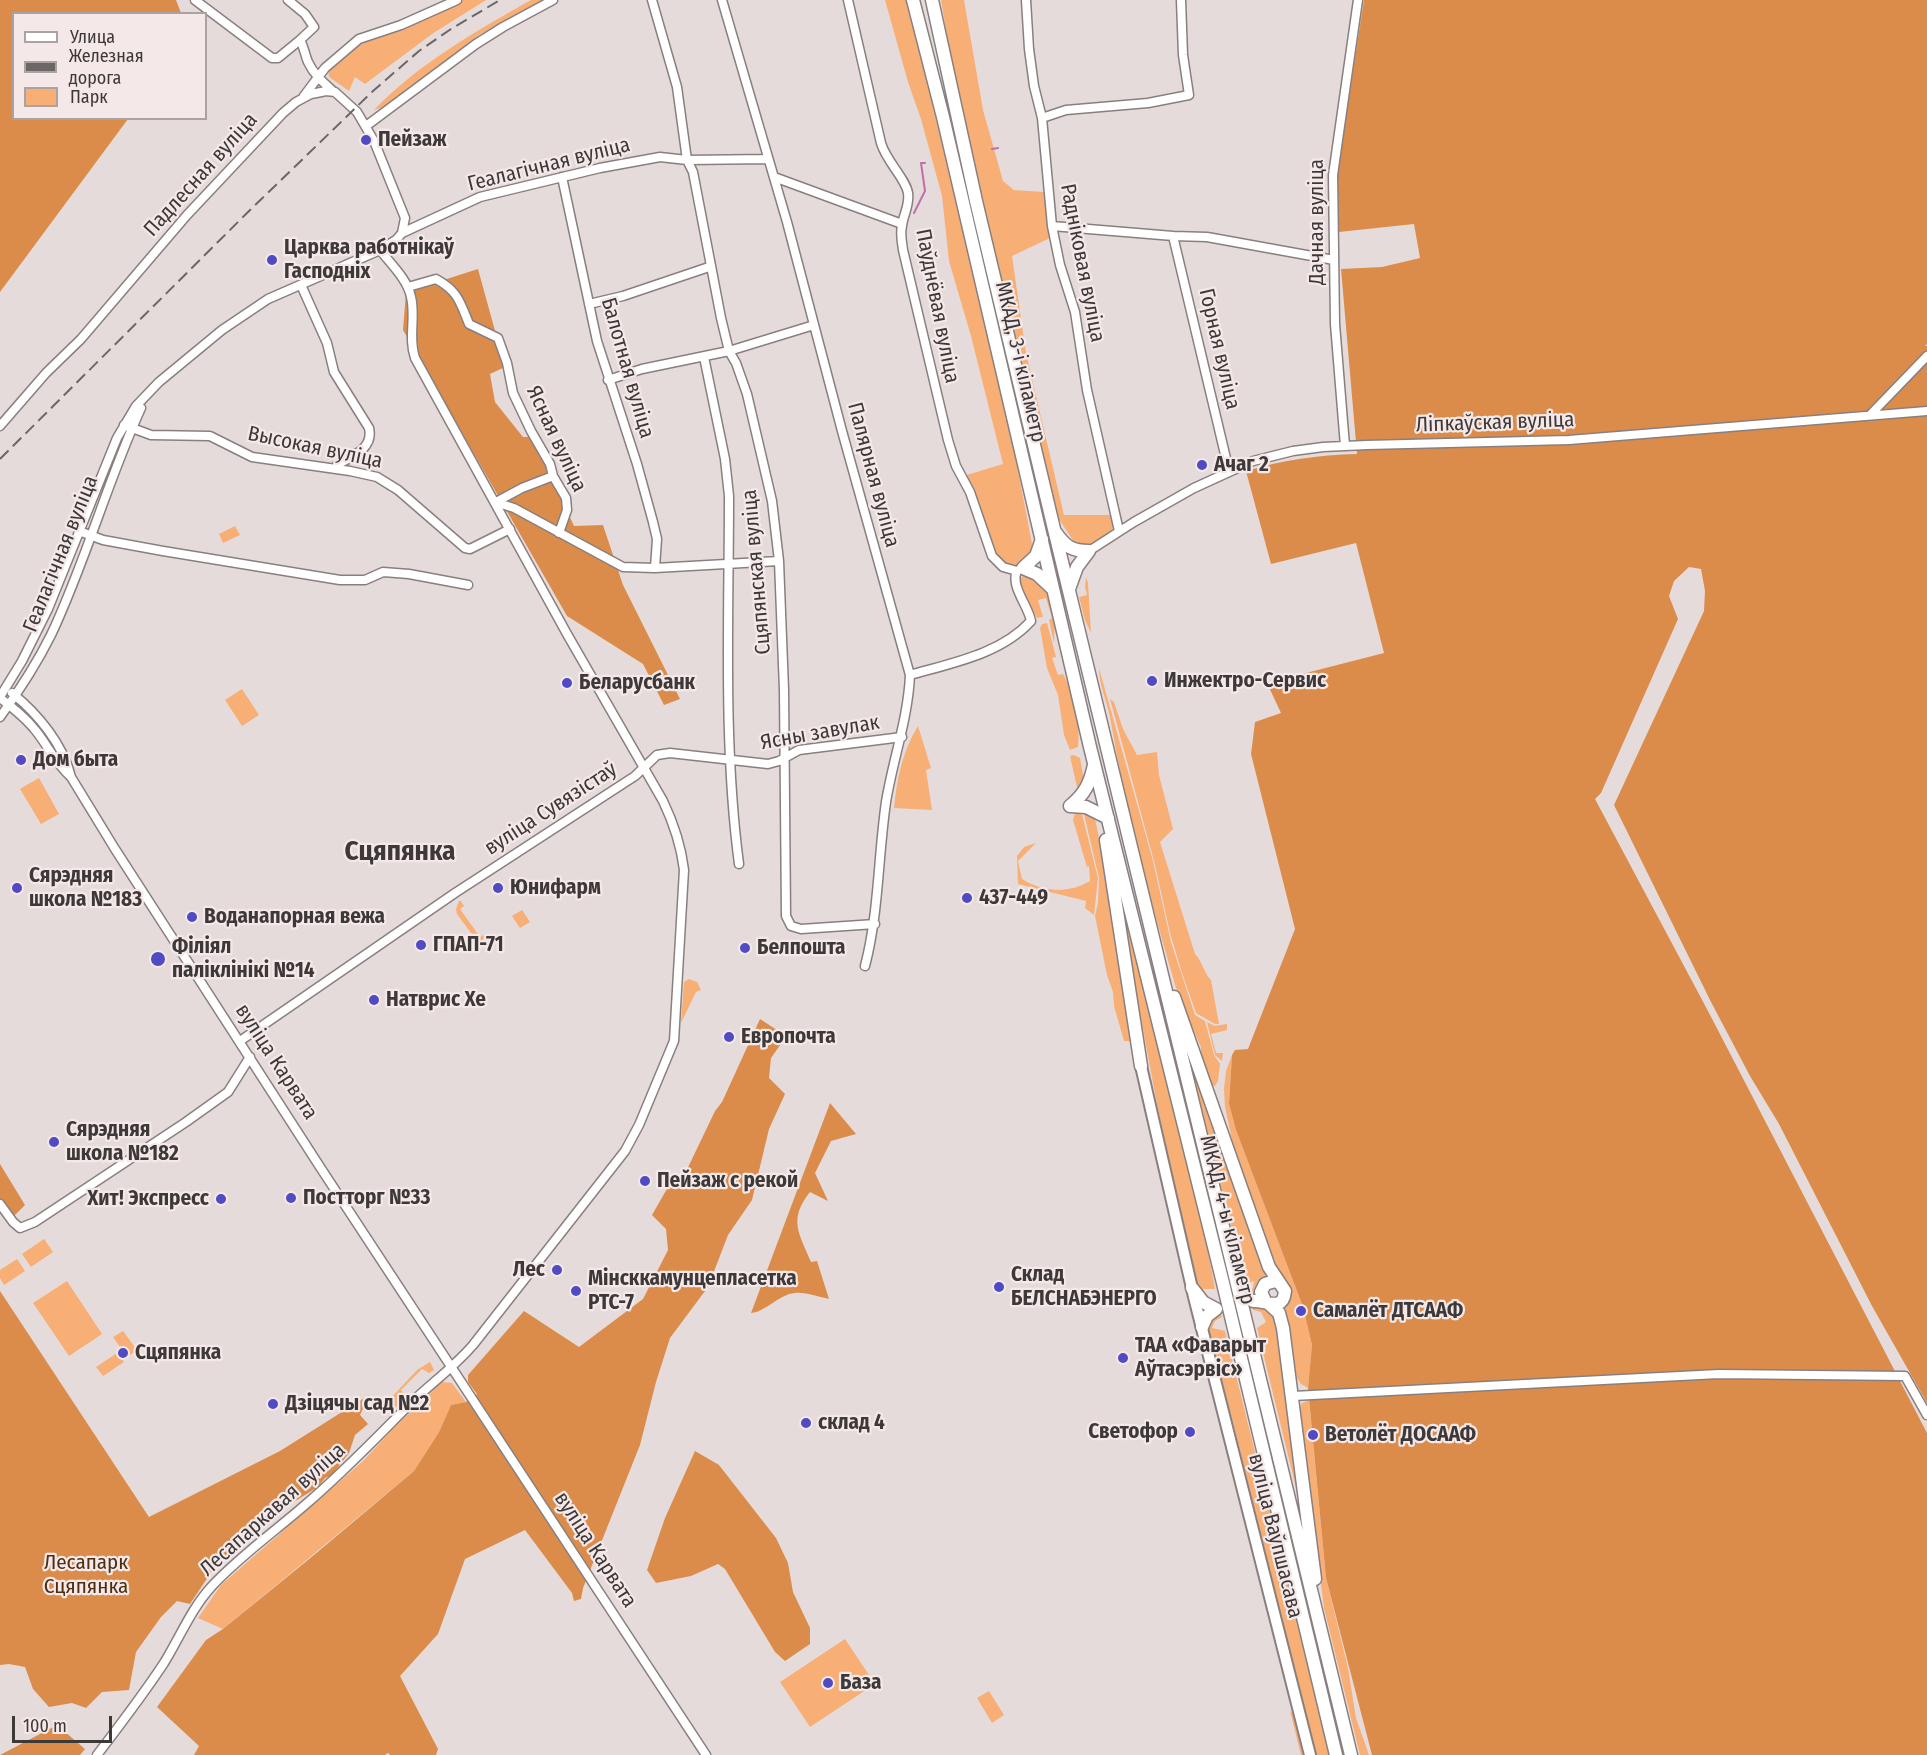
<!DOCTYPE html>
<html>
<head>
<meta charset="utf-8">
<style>
  body { margin:0 }
  #map { position:relative; width:1927px; height:1755px; overflow:hidden; background:#e6dbdb; font-family:"Fira Sans Condensed",sans-serif }
  canvas { display:block }
  .legend { position:absolute; left:12px; top:12px; width:195px; height:108px; box-sizing:border-box; background:#f4e8e8; border:2px solid #aba2a2; margin:0; padding:8px 10px; list-style:none; font-size:18px; color:#3e3939 }
  .legend li { display:flex; align-items:center; gap:12px; height:30px }
  .legend b { width:30px; border:2px solid #aba2a2 }
  .scale { position:absolute; left:12px; top:1716px; width:100px; height:27px; box-sizing:border-box; border:3px solid #3e3939; border-top:0; padding-left:8px; font-size:18px; line-height:21px; white-space:nowrap; color:#3e3939; -webkit-text-stroke:4px #f4e8e8; paint-order:stroke }
</style>
</head>
<body>
<div id="map">
<canvas width="1927" height="1755"></canvas>
<ul class="legend">
<li><b style="height:8px;background:#fff"></b>Улица</li>
<li><b style="height:8px;background:#6d6666"></b>Железная дорога</li>
<li><b style="height:16px;background:#f7af76"></b>Парк</li>
</ul>
<div class="scale">100 m</div>
</div>
<script>
const c = document.querySelector('canvas').getContext('2d');
c.lineJoin = 'round';
function paint(path, color) {
  c.fillStyle = color;
  c.fill(path, 'evenodd');
}
function trace(path, color, width, dash) {
  c.strokeStyle = color;
  c.lineWidth = width;
  c.lineCap = dash ? 'butt' : 'round';
  c.setLineDash(dash || []);
  c.stroke(path);
}
function label(font, color, halo, rows, align = 'center') {
  c.font = font + ' "Fira Sans Condensed",sans-serif';
  c.lineWidth = 4.5;
  c.setLineDash([]);
  c.textBaseline = 'middle';
  c.strokeStyle = halo;
  c.fillStyle = color;
  for (const [text, x, y, turn = 0] of rows) {
    c.save();
    c.translate(x, y);
    c.rotate((+turn || 0) * Math.PI / 180);
    c.textAlign = isNaN(turn) ? turn : align;
    if (halo) c.strokeText(text, 0, 0);
    c.fillText(text, 0, 0);
    c.restore();
  }
}
paint(new Path2D(`
  M 461,0 L 486,0 L 432,34 L 365,84 L 355,77 L 349,91 L 329,77 L 328,69 L 359,42 Z
  M 531,0 L 543,0 L 479,35 L 387,106 L 374,110 C 418,64 476,31 531,0 Z
  M 885,0 L 908,0 L 1012,439 L 1033,549 L 1032,554 L 1014,567 C 1002,565 997,556 991,547 L 967,475 L 1003,464 L 971,336 L 949,261 L 942,196 L 921,119 L 908,82 Z
  M 941,0 L 964,0 L 983,110 L 1003,181 L 1014,190 L 1044,192 L 1050,238 L 1012,256 L 1026,353 L 1064,515 L 1111,515 L 1113,526 L 1112,532 L 1089,545 L 1076,545 L 1059,519 L 1037,435 L 985,214 L 948,42 Z
  M 235,526 L 240,535 L 223,543 L 219,534 Z
  M 1027,574 L 1045,586 L 1055,618 L 1054,643 L 1049,620 L 1052,618 L 1046,598 L 1038,600 L 1043,617 L 1037,618 C 1034,611 1018,587 1020,580 C 1021,576 1024,576 1027,574 Z
  M 1086,577 L 1088,583 L 1091,633 L 1085,620 L 1079,597 L 1087,595 L 1085,587 Z
  M 1047,623 L 1056,657 L 1052,658 L 1058,675 L 1063,674 C 1073,691 1081,728 1078,747 L 1070,750 L 1064,735 L 1058,695 L 1047,668 L 1040,628 L 1042,624 Z
  M 1099,668 L 1153,861 L 1171,942 L 1195,1015 L 1205,1021 L 1214,1055 L 1220,1064 L 1218,1081 L 1215,1086 L 1211,1085 L 1201,1061 L 1201,1047 L 1194,1031 L 1186,1021 C 1156,921 1127,820 1110,717 C 1107,701 1099,685 1099,668 Z
  M 242,689 L 259,715 L 242,726 L 225,700 Z
  M 1110,699 L 1114,702 L 1123,729 L 1137,755 L 1157,752 L 1159,775 L 1173,829 L 1160,842 L 1195,954 C 1203,962 1203,972 1211,980 L 1219,1024 L 1215,1024 L 1196,1013 L 1182,973 L 1170,933 L 1155,865 Z
  M 918,726 L 931,768 L 926,770 L 932,810 L 894,808 C 897,779 902,752 918,726 Z
  M 1074,755 L 1080,758 L 1085,786 L 1079,796 L 1070,756 Z
  M 39,778 L 59,814 L 41,824 L 20,789 Z
  M 1081,810 L 1098,878 L 1094,915 L 1085,908 L 1086,901 L 1018,884 L 1017,856 L 1024,847 L 1036,843 L 1018,861 L 1022,879 C 1043,892 1068,894 1090,881 L 1089,866 L 1087,867 L 1073,820 L 1075,813 Z
  M 1083,810 L 1093,815 L 1095,819 L 1106,870 L 1131,1041 L 1124,1041 L 1114,1006 L 1113,992 L 1107,975 L 1095,916 L 1098,903 L 1099,878 Z
  M 459,901 L 461,901 L 464,906 L 460,909 L 480,937 L 483,935 L 484,938 L 479,944 L 457,914 L 456,909 Z
  M 522,910 L 530,922 L 520,928 L 512,916 Z
  M 1124,916 L 1144,985 L 1208,1251 L 1215,1289 L 1203,1289 L 1208,1299 L 1217,1302 L 1218,1305 L 1214,1305 L 1197,1289 L 1157,1104 L 1129,955 Z
  M 689,979 L 697,982 L 701,990 L 696,992 L 681,1023 L 684,982 Z
  M 1207,1022 L 1215,1026 L 1227,1024 L 1227,1030 L 1211,1034 L 1216,1053 L 1223,1053 L 1222,1061 L 1215,1055 Z
  M 1232,1055 L 1229,1104 L 1236,1130 L 1303,1307 L 1312,1345 L 1308,1388 L 1301,1384 L 1297,1378 L 1275,1261 L 1259,1226 L 1245,1182 L 1232,1140 L 1225,1107 L 1224,1088 L 1226,1071 Z
  M 1193,1059 L 1266,1272 C 1265,1283 1259,1294 1248,1297 L 1248,1293 L 1253,1288 L 1254,1281 L 1246,1284 L 1189,1061 Z
  M 44,1239 L 53,1252 L 31,1267 L 22,1254 Z
  M 17,1259 L 25,1271 L 4,1285 L 0,1278 L 0,1270 Z
  M 67,1281 L 102,1334 L 69,1356 L 33,1303 Z
  M 1252,1307 C 1265,1308 1272,1310 1276,1324 L 1298,1474 L 1298,1496 L 1257,1328 L 1266,1322 L 1261,1312 L 1253,1310 Z
  M 1221,1314 L 1222,1317 L 1215,1321 L 1212,1328 L 1225,1331 L 1330,1755 L 1316,1755 L 1232,1419 L 1208,1338 C 1207,1327 1212,1320 1221,1314 Z
  M 123,1331 L 137,1350 L 127,1357 L 113,1337 Z
  M 117,1353 L 124,1362 L 103,1376 L 96,1367 Z
  M 430,1362 L 434,1370 L 429,1373 L 422,1369 L 401,1390 L 407,1397 L 406,1400 L 389,1413 L 389,1400 L 417,1370 Z
  M 442,1382 L 452,1383 L 466,1402 L 451,1405 L 439,1432 L 414,1471 L 223,1629 L 198,1618 L 221,1585 L 362,1462 L 392,1430 Z
  M 1309,1400 L 1326,1578 L 1348,1668 L 1356,1718 L 1369,1755 L 1360,1755 L 1324,1608 L 1299,1410 L 1302,1403 Z
  M 845,1639 L 875,1684 L 810,1727 L 780,1682 Z
  M 989,1691 L 1004,1715 L 992,1723 L 977,1698 Z
  M 1290,1711 L 1297,1717 L 1306,1755 L 1301,1755 Z`), '#f7af76');
paint(new Path2D(`
  M 0,0 L 176,0 L 181,13 L 14,14 L 14,118 L 128,119 L 0,292 Z
  M 1364,0 L 1927,0 L 1927,344 L 1925,346 L 1927,346 L 1927,1403 L 1872,1306 L 1779,1124 L 1750,1076 L 1711,1002 L 1614,805 L 1704,611 L 1705,591 L 1701,569 L 1689,567 L 1674,581 L 1669,596 L 1678,619 L 1601,793 L 1595,799 L 1708,1011 L 1927,1433 L 1927,1755 L 1372,1755 L 1326,1578 L 1308,1388 L 1312,1345 L 1303,1307 L 1236,1130 L 1229,1104 L 1232,1055 L 1235,1050 L 1248,1049 L 1295,929 L 1251,754 L 1255,722 L 1281,713 L 1267,683 L 1384,653 L 1356,543 L 1271,564 L 1246,471 C 1284,460 1317,455 1357,454 L 1341,269 L 1382,267 L 1420,258 L 1414,224 L 1339,232 L 1337,175 Z
  M 478,269 L 505,367 L 490,374 L 495,402 L 523,437 L 533,437 L 574,526 L 603,525 L 623,585 L 680,699 L 664,705 L 643,664 L 567,616 L 403,330 L 406,292 Z
  M 760,1019 L 783,1034 L 783,1041 L 771,1058 L 769,1078 L 785,1094 L 769,1129 L 752,1200 L 728,1235 L 708,1287 L 670,1338 L 656,1382 L 640,1445 L 583,1588 L 581,1599 L 574,1601 L 572,1593 L 525,1530 L 465,1559 L 438,1634 L 400,1676 L 438,1749 L 436,1755 L 390,1755 L 388,1753 L 385,1755 L 194,1755 L 199,1746 L 157,1707 L 206,1640 L 223,1629 L 314,1555 L 414,1471 L 439,1432 L 451,1405 L 466,1402 L 477,1394 L 468,1382 L 468,1375 L 524,1311 L 579,1347 L 643,1299 L 668,1250 L 666,1229 L 652,1215 L 668,1187 L 681,1182 L 715,1111 L 722,1102 Z
  M 830,1103 L 856,1134 L 831,1141 L 815,1173 L 828,1201 L 810,1192 C 788,1220 799,1233 811,1262 L 817,1261 L 829,1299 C 819,1297 806,1292 795,1293 C 779,1294 766,1312 751,1313 Z
  M 0,1164 L 25,1205 L 15,1215 L 0,1209 Z
  M 0,1291 L 149,1517 L 280,1451 L 369,1395 L 360,1415 L 368,1424 L 355,1435 L 349,1453 L 332,1475 L 325,1478 L 318,1487 L 284,1508 L 250,1535 L 214,1568 L 190,1604 L 177,1601 L 161,1617 L 136,1652 L 129,1690 L 102,1692 L 86,1708 L 72,1703 L 49,1707 L 33,1689 L 25,1667 L 9,1664 L 0,1665 Z
  M 695,1451 L 719,1465 L 776,1538 L 788,1563 L 793,1592 L 810,1628 L 810,1644 L 785,1661 L 775,1652 L 725,1569 L 718,1564 L 691,1576 L 656,1583 L 647,1570 L 665,1518 Z
  M 57,1725 L 85,1749 L 80,1755 L 0,1755 Z`), '#dc8c4a');
trace(new Path2D(`
  M 992,149 L 998,148
  M 914,213 L 925,191 L 921,163 L 925,163`), '#c16faa', 2);
const minor = new Path2D(`
  M 195,0 L 272,58 L 278,58 L 300,40 C 304,47 305,55 308,62 C 314,75 324,83 334,92
  M 288,0 L 305,14 L 314,27 L 300,40
  M 652,0 L 677,87 L 687,160 L 693,172 L 721,318 L 729,351 L 736,363 L 747,394 L 772,501 L 779,561 L 784,690 L 786,916 L 791,926 L 801,929 L 875,924
  M 722,0 L 787,222 L 842,431 L 910,675 C 908,719 893,759 886,802 C 878,857 879,912 865,966
  M 848,0 L 881,143 C 886,161 906,179 908,193 C 910,205 903,215 902,226 C 900,234 902,242 903,250 L 948,440 L 956,466 L 970,492 L 992,556 L 1003,567 L 1017,571
  M 1026,0 L 1029,49 L 1034,86 L 1042,118 L 1052,226 L 1060,265 L 1075,312 L 1087,390 L 1119,531
  M 304,96 L 325,68 L 359,39 L 401,25 L 457,0
  M 1042,118 L 1066,110 L 1148,103 L 1189,95 L 1183,55 L 1181,0
  M 366,126 L 476,44 L 503,27 L 553,0
  M 562,177 L 597,341 L 637,464 L 653,522 L 657,539 L 655,568
  M 774,177 L 902,224
  M 1052,226 L 1173,236 L 1207,237 L 1334,260
  M 1173,236 L 1229,471
  M 301,285 L 327,343 L 334,372 L 369,428 C 374,449 352,456 337,465 L 336,469
  M 408,287 L 436,279 C 458,291 460,302 469,324 L 498,338 L 507,363 L 513,393 L 531,431 L 550,464 L 553,476 L 566,498 L 567,510 L 559,533
  M 589,304 L 623,296 L 709,267
  M 704,357 L 725,459 L 729,496 C 729,618 723,743 739,864
  M 608,380 L 642,369 L 729,351 L 814,325
  M 1871,414 L 1927,356
  M 124,425 L 151,435 L 210,436 L 252,457 L 350,471 L 377,477 L 398,490 L 465,548 L 470,549 L 510,529
  M 0,426 L 46,373 L 81,339 L 187,215 L 283,113 L 296,102 L 311,94 L 326,91 L 335,92 L 357,112 L 374,141 L 405,218 L 402,233
  M 1345,446 L 1335,324 L 1333,175 L 1358,0
  M 495,502 L 514,508 L 623,567 L 655,568 L 779,561
  M 496,502 L 522,488 L 553,476
  M 79,531 L 103,540 L 163,551 L 340,580 L 365,580 L 383,572 L 409,574 L 468,585
  M 1089,551 L 1134,522 L 1194,488 L 1253,461 L 1293,451 L 1323,447 L 1367,445 L 1569,440 L 1927,411
  M 910,675 C 952,663 1001,654 1031,621 C 1028,605 1010,586 1017,571
  M 12,693 C 38,714 63,744 71,777
  M 0,697 L 22,661 L 48,609 L 117,438 L 136,406 L 159,382 L 222,330 L 268,299 L 380,250 L 396,240 L 402,233 L 480,197 L 600,168 L 660,157 L 687,160 L 768,159
  M 0,698 C 13,708 26,718 36,731 C 48,746 56,764 71,777 L 115,849 L 320,1167 L 706,1755
  M 0,717 C 19,691 37,663 51,635 C 86,561 107,482 141,408
  M 240,1041 L 455,893 L 635,776 L 657,755 L 670,753 L 768,764 L 779,761 L 799,750 L 902,737
  M 0,1204 L 13,1222 L 20,1228 L 35,1222 L 186,1122 L 228,1092 L 250,1057
  M 1293,1396 L 1719,1374 L 1905,1376 L 1927,1415
  M 97,1755 C 120,1725 143,1695 164,1663 C 180,1637 191,1609 212,1586 C 240,1556 274,1532 305,1505 C 343,1473 377,1437 413,1401 C 433,1382 455,1366 473,1345 L 625,1151 L 639,1125 L 674,1041 L 684,870 C 681,845 674,824 663,801 L 567,634 L 415,358 C 408,338 416,317 411,297 C 408,280 390,263 380,250`);
const major = new Path2D(`
  M 1141,1066 L 1194,1297 L 1310,1755`);
const highway = new Path2D(`
  M 913,0 L 943,117 L 1090,747 L 1223,1283 L 1336,1755
  M 932,0 L 976,201 L 1054,529 L 1351,1755
  M 1056,533 C 1066,547 1072,551 1089,551
  M 1023,568 L 1037,574 L 1053,589
  M 1023,568 L 1036,556 L 1042,539
  M 1069,589 L 1077,567 L 1089,551
  M 1070,806 C 1085,794 1090,783 1094,765
  M 1070,806 L 1086,807 L 1108,818
  M 1106,840 L 1141,1066
  M 1174,997 L 1269,1267 L 1285,1291 C 1283,1313 1266,1300 1253,1301
  M 1192,1288 L 1203,1302 L 1216,1309
  M 1265,1301 L 1261,1292 L 1265,1284 L 1275,1281 L 1279,1283
  M 1269,1304 L 1279,1313 L 1283,1328 L 1315,1579
  M 1202,1327 L 1207,1316 L 1216,1309`);
trace(minor, '#897f7f', 11);
trace(major, '#897f7f', 14);
trace(highway, '#897f7f', 15);
trace(minor, '#fff', 8);
trace(major, '#fff', 10);
trace(highway, '#fff', 12);
trace(new Path2D(`
  M 0,459 L 247,213 L 373,91 L 419,51 L 451,29 L 500,0`), '#6d6666', 2, [12, 6]);
for (const [x, y, r, color] of [
  [366,140,6,"#504bc2"],
  [272,260,6,"#504bc2"],
  [1202,465,6,"#504bc2"],
  [1152,681,6,"#504bc2"],
  [567,683,6,"#504bc2"],
  [21,760,6,"#504bc2"],
  [17,888,6,"#504bc2"],
  [498,888,6,"#504bc2"],
  [967,898,6,"#504bc2"],
  [192,917,6,"#504bc2"],
  [421,945,6,"#504bc2"],
  [745,948,6,"#504bc2"],
  [158,959,8,"#504bc2"],
  [374,1000,6,"#504bc2"],
  [729,1037,6,"#504bc2"],
  [54,1142,6,"#504bc2"],
  [645,1181,6,"#504bc2"],
  [291,1198,6,"#504bc2"],
  [221,1199,6,"#504bc2"],
  [557,1270,6,"#504bc2"],
  [999,1287,6,"#504bc2"],
  [576,1291,6,"#504bc2"],
  [1301,1311,6,"#504bc2"],
  [123,1353,6,"#504bc2"],
  [1123,1358,6,"#504bc2"],
  [273,1404,6,"#504bc2"],
  [806,1423,6,"#504bc2"],
  [1190,1432,6,"#504bc2"],
  [1313,1435,6,"#504bc2"],
  [828,1683,6,"#504bc2"]
]) {
  const dot = new Path2D();
  dot.arc(x, y, r, 0, 2 * Math.PI);
  c.fillStyle = color;
  c.fill(dot);
  trace(dot, '#f4e8e8', 2);
}
label('bold 21px', '#3e3939', '#f4e8e8', [
  ["Пейзаж",378,140],
  ["Царква работнікаў",284,248],
  ["Гасподніх",284,272],
  ["Ачаг 2",1214,465],
  ["Инжектро-Сервис",1164,681],
  ["Беларусбанк",579,683],
  ["Дом быта",33,760],
  ["Сярэдняя",29,876],
  ["школа №183",29,900],
  ["Юнифарм",510,888],
  ["437-449",979,898],
  ["Воданапорная вежа",204,917],
  ["ГПАП-71",433,945],
  ["Філіял",172,947],
  ["паліклінікі №14",172,971],
  ["Белпошта",757,948],
  ["Натврис Хе",386,1000],
  ["Европочта",741,1037],
  ["Сярэдняя",66,1130],
  ["школа №182",66,1154],
  ["Пейзаж с рекой",657,1181],
  ["Постторг №33",303,1198],
  ["Хит! Экспресс",209,1199,"right"],
  ["Лес",545,1270,"right"],
  ["Склад",1011,1275],
  ["БЕЛСНАБЭНЕРГО",1011,1299],
  ["Мінсккамунцепласетка",588,1279],
  ["РТС-7",588,1303],
  ["Самалёт ДТСААФ",1313,1311],
  ["ТАА «Фаварыт",1135,1346],
  ["Аўтасэрвіс»",1135,1370],
  ["Сцяпянка",135,1353],
  ["Дзіцячы сад №2",285,1404],
  ["склад 4",818,1423],
  ["Светофор",1178,1432,"right"],
  ["Ветолёт ДОСААФ",1325,1435],
  ["База",840,1683]
], 'left');
label('21px', '#3e3939', '#f4e8e8', [
  ["Геалагічная вуліца",549,165,-14],
  ["Падлесная вуліца",201,175,-48],
  ["Дачная вуліца",1317,222,-90],
  ["Радніковая вуліца",1082,263,79],
  ["Паўднёвая вуліца",937,306,79],
  ["Горная вуліца",1219,349,77],
  ["МКАД, 3-і кіламетр",1020,362,77],
  ["Балотная вуліца",627,368,74],
  ["Ліпкаўская вуліца",1495,423,-2],
  ["Ясная вуліца",556,439,65],
  ["Высокая вуліца",315,448,12],
  ["Палярная вуліца",873,475,75],
  ["Геалагічная вуліца",61,554,-68],
  ["Сцяпянская вуліца",757,572,-95],
  ["Ясны завулак",820,733,-10],
  ["вуліца Сувязістаў",551,809,-33],
  ["вуліца Карвата",276,1062,57],
  ["МКАД, 4-ы кіламетр",1227,1220,76],
  ["Лесапаркавая вуліца",273,1510,-42],
  ["вуліца Ваўпшасава",1275,1536,76],
  ["вуліца Карвата",595,1550,57]
]);
label('21px', '#4e2d11', '#f4e8e8', [
  ["Лесапарк",86,1563],
  ["Сцяпянка",86,1587]
]);
label('bold 27px', '#3e3939', '#f4e8e8', [
  ["Сцяпянка",400,852]
]);
</script>
</body>
</html>
